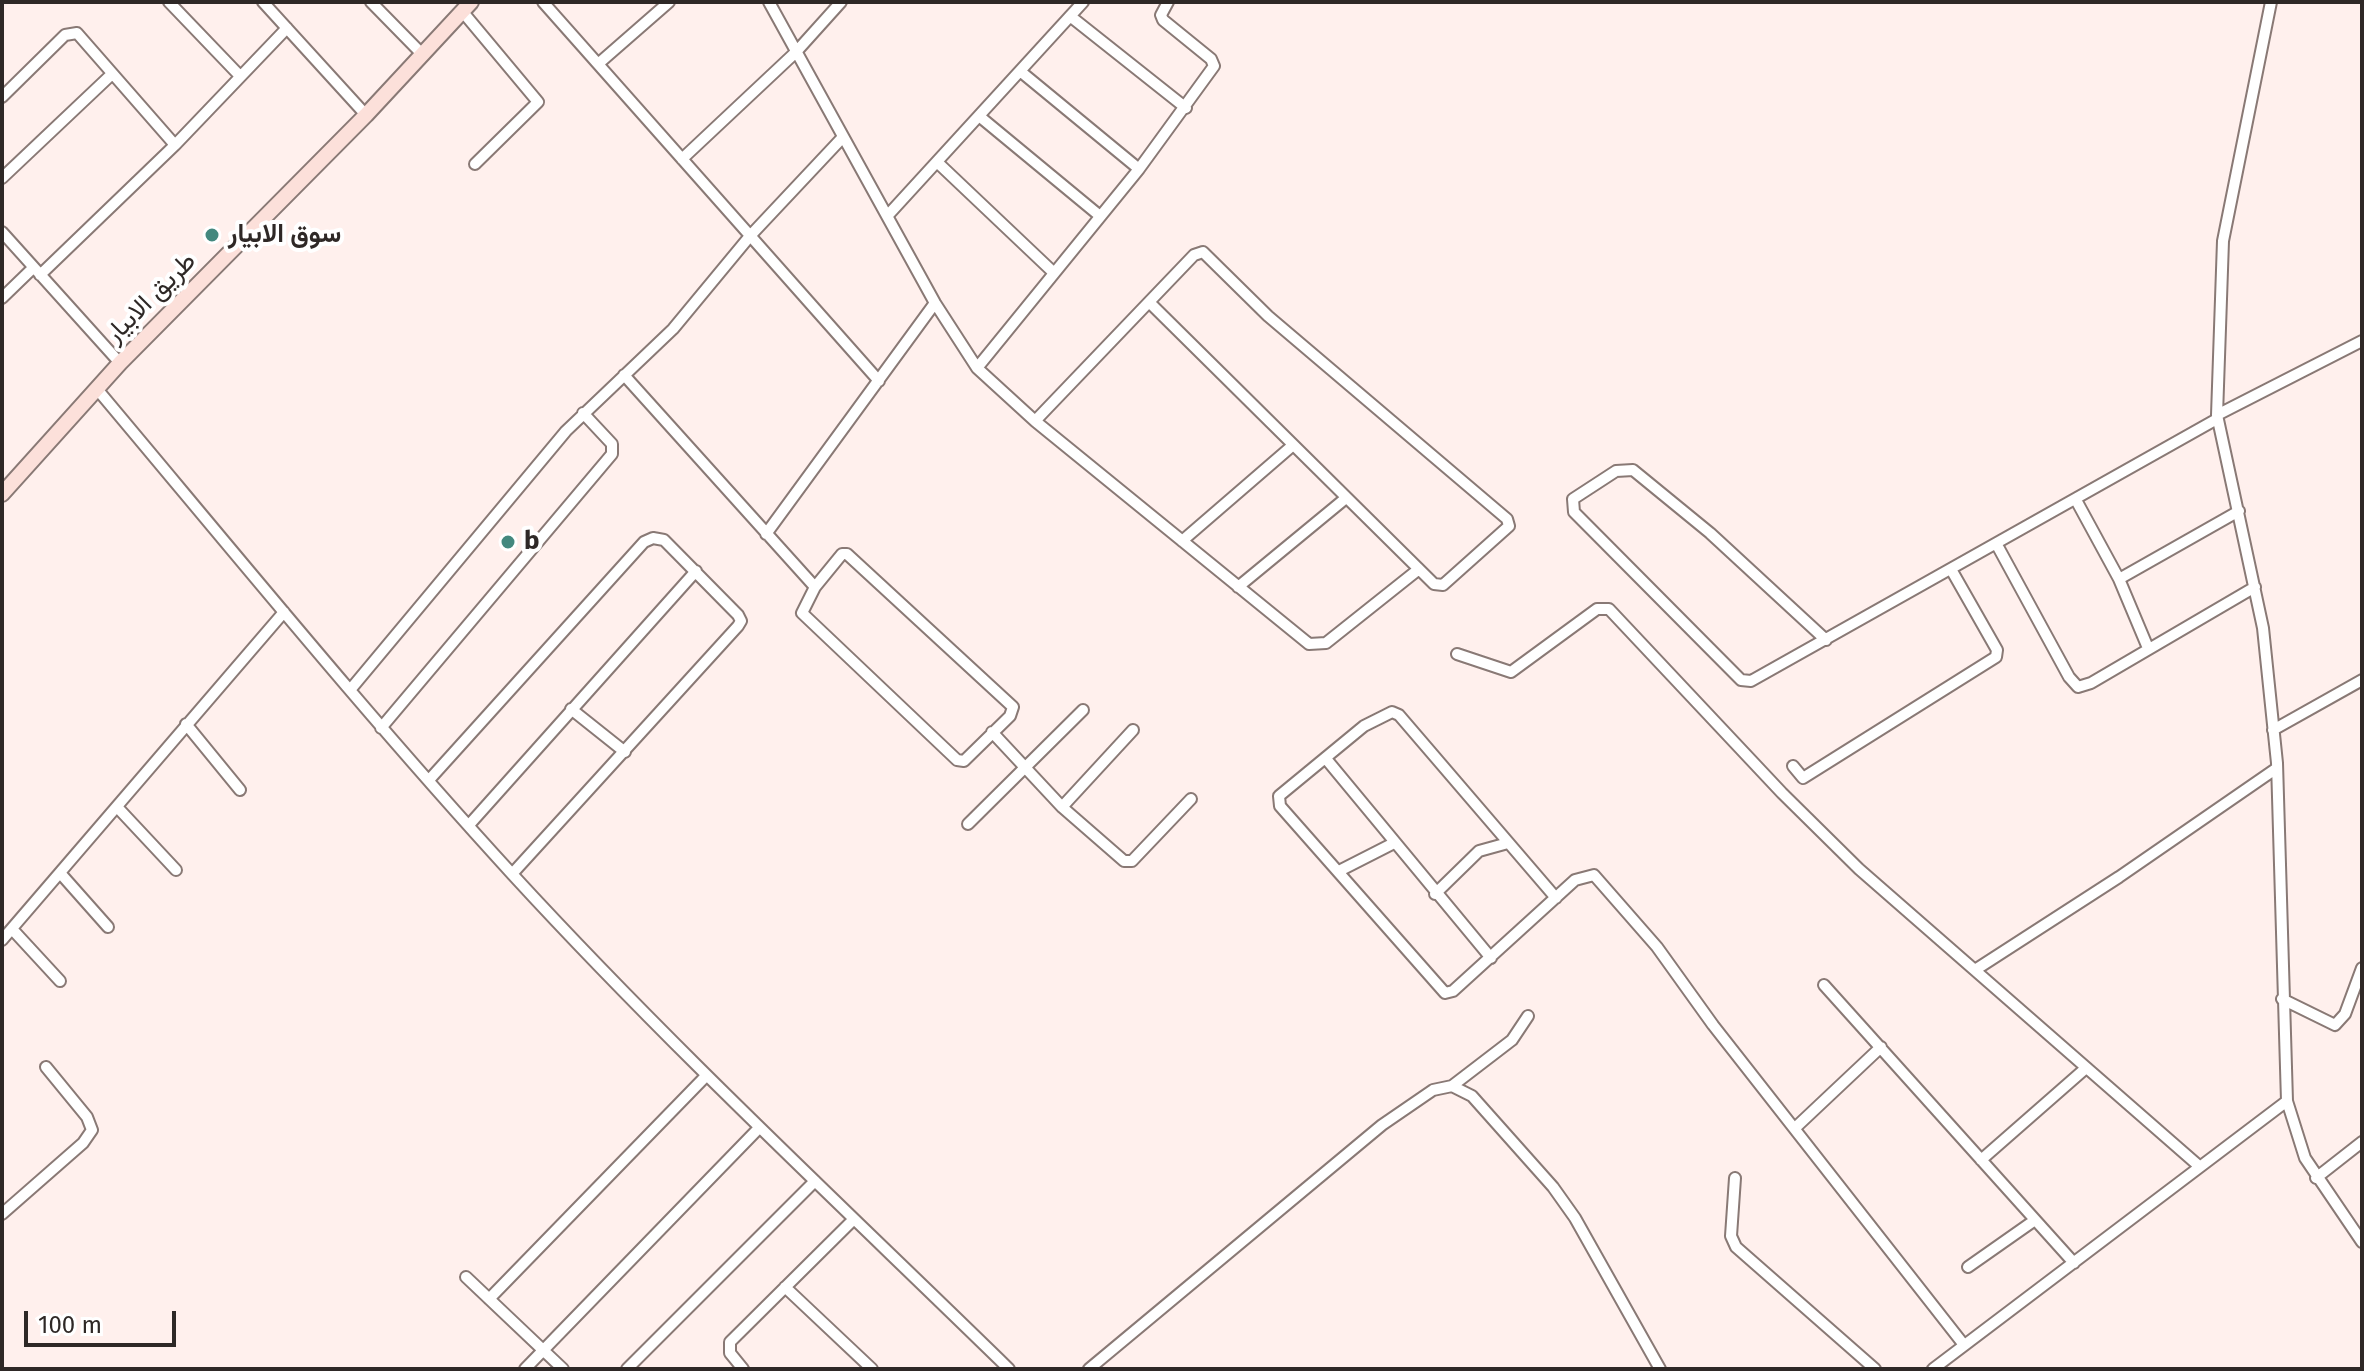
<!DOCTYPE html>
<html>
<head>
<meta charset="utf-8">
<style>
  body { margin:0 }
  #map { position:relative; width:2364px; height:1371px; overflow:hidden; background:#fff0ed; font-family:"Fira Sans",sans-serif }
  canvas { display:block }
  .frame { position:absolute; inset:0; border:4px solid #2e2826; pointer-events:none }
  .scale { position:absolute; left:24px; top:1311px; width:152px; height:36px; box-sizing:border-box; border:4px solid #2e2826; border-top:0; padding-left:10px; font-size:24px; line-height:28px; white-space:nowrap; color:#2e2826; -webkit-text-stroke:6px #fff; paint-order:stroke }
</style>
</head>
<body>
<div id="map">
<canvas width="2364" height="1371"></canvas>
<div class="frame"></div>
<div class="scale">100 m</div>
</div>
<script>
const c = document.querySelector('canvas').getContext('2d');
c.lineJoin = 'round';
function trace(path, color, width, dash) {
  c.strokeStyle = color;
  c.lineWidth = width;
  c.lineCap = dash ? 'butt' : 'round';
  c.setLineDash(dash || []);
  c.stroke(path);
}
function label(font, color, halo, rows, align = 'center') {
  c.font = font + ' "Fira Sans",Vazirmatn,sans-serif';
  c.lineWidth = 8;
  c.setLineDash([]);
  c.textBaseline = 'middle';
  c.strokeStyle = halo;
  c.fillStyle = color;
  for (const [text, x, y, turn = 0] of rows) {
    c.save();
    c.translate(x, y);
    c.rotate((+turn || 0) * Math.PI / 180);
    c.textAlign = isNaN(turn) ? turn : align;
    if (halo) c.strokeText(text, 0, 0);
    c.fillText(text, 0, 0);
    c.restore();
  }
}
const minor = new Path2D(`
  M 169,2 L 240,76
  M 263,2 L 366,115
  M 371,2 L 421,53
  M 543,2 L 879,381
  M 769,2 L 935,303 L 977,368 L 1035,421 L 1309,644 L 1326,643 L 1419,569
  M 2271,2 L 2223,241 L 2217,415 L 2263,628 L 2277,763 L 2287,1101 L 2305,1158 L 2362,1242
  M 462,11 L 538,102 L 475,164
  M 1070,16 L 1186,108
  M 598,64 L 669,2
  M 1020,71 L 1139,169
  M 2,97 L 65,35 L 77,33 L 175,145
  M 979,116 L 1100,216
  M 682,159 L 796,52 L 841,2
  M 937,162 L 1053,272
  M 2,178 L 112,74
  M 889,214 L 1083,2
  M 2,232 L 120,363
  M 40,275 L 175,145 L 287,28
  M 2,298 L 33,268
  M 977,368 L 1139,169 L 1214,66 L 1211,59 L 1163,20 L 1161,15 L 1168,2
  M 624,375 L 815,587
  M 97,389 C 234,552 369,718 513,875 C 671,1047 842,1206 1009,1369
  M 2217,415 L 2362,341
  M 1035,421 L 1194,255 L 1203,252 L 1268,316 L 1507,519 L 1509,526 L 1443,585 L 1434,584 L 1151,304
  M 2076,500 L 2119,579 L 2148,648
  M 766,534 L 935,303
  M 1182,541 L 1292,446
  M 1997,545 L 2069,677 L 2078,687 L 2091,683 L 2255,587
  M 842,554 L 847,554 L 1013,707 L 1010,716 L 964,761 L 957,760 L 802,613 L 815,587 Z
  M 2119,579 L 2239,511
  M 1238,587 L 1346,498
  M 1826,640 L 1710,533 L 1633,470 L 1616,471 L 1573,499 L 1574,512 L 1741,680 L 1751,681 L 2217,419
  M 1457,654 L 1511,672 L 1597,609 L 1609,609 L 1782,793 L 1859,869 L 2199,1166
  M 350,690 L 566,431 L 673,329 L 750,236 L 843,137
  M 571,709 L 625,752
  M 186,724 L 240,790
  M 381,728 L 612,454 L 612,444 L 583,413
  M 2273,730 L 2362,680
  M 992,732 L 1062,807 L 1124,861 L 1132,861 L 1191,799
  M 1327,760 L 1491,958
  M 1793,766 L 1803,778 L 1996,657 L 1997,650 L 1952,571
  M 429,780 L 644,542 L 653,538 L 664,540 L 738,615 L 741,621 L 738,626 L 512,874
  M 1062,807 L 1133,730
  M 118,808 L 176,870
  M 968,824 L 1083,710
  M 469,825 L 696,571
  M 1339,871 L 1394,843
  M 61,874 L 108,927
  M 1435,894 L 1479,851 L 1508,843
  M 1556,898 L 1399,715 L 1392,712 L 1364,726 L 1279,796 L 1280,806 L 1445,993 L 1453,991 L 1575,880 L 1594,875 L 1657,947 L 1713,1025 L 1964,1345
  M 12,929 L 60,981
  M 2,940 L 284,612
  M 1975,970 L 2119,877 L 2277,768
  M 1824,985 L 2074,1263
  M 2282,999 L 2335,1025 L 2345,1014 L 2362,968
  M 1452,1086 L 1512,1040 L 1528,1016
  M 1795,1128 L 1881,1047
  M 1981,1160 L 2086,1068
  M 1735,1178 L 1731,1236 L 1736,1247 L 1875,1369
  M 2316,1178 L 2362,1142
  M 2,1214 L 83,1143 L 92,1130 L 87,1117 L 46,1067
  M 1968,1267 L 2035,1220
  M 466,1277 L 563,1369
  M 785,1287 L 872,1369
  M 489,1299 L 705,1077
  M 525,1369 L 759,1128
  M 627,1369 L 815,1181
  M 743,1369 L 730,1353 L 730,1342 L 854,1219
  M 1089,1369 L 1382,1125 L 1433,1090 L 1452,1086 L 1472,1096 L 1553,1187 L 1575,1218 L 1660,1369
  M 1933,1369 L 2287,1101`);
const secondary = new Path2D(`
  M 2,494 L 120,363 L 366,115 L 471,2`);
trace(minor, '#897975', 14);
trace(secondary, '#897975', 18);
trace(minor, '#fff', 10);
trace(secondary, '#fce0da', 14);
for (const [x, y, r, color] of [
  [212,235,8,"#43887e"],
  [508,542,8,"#43887e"]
]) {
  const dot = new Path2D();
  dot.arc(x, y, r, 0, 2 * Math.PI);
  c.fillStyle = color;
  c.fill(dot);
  trace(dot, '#fff', 3);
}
label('bold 26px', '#2e2826', '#fff', [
  ["سوق الابيار",228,235],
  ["b",524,542]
], 'left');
label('26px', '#2e2826', '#fff', [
  ["طريق الابيار",151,298,-45]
]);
</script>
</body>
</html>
